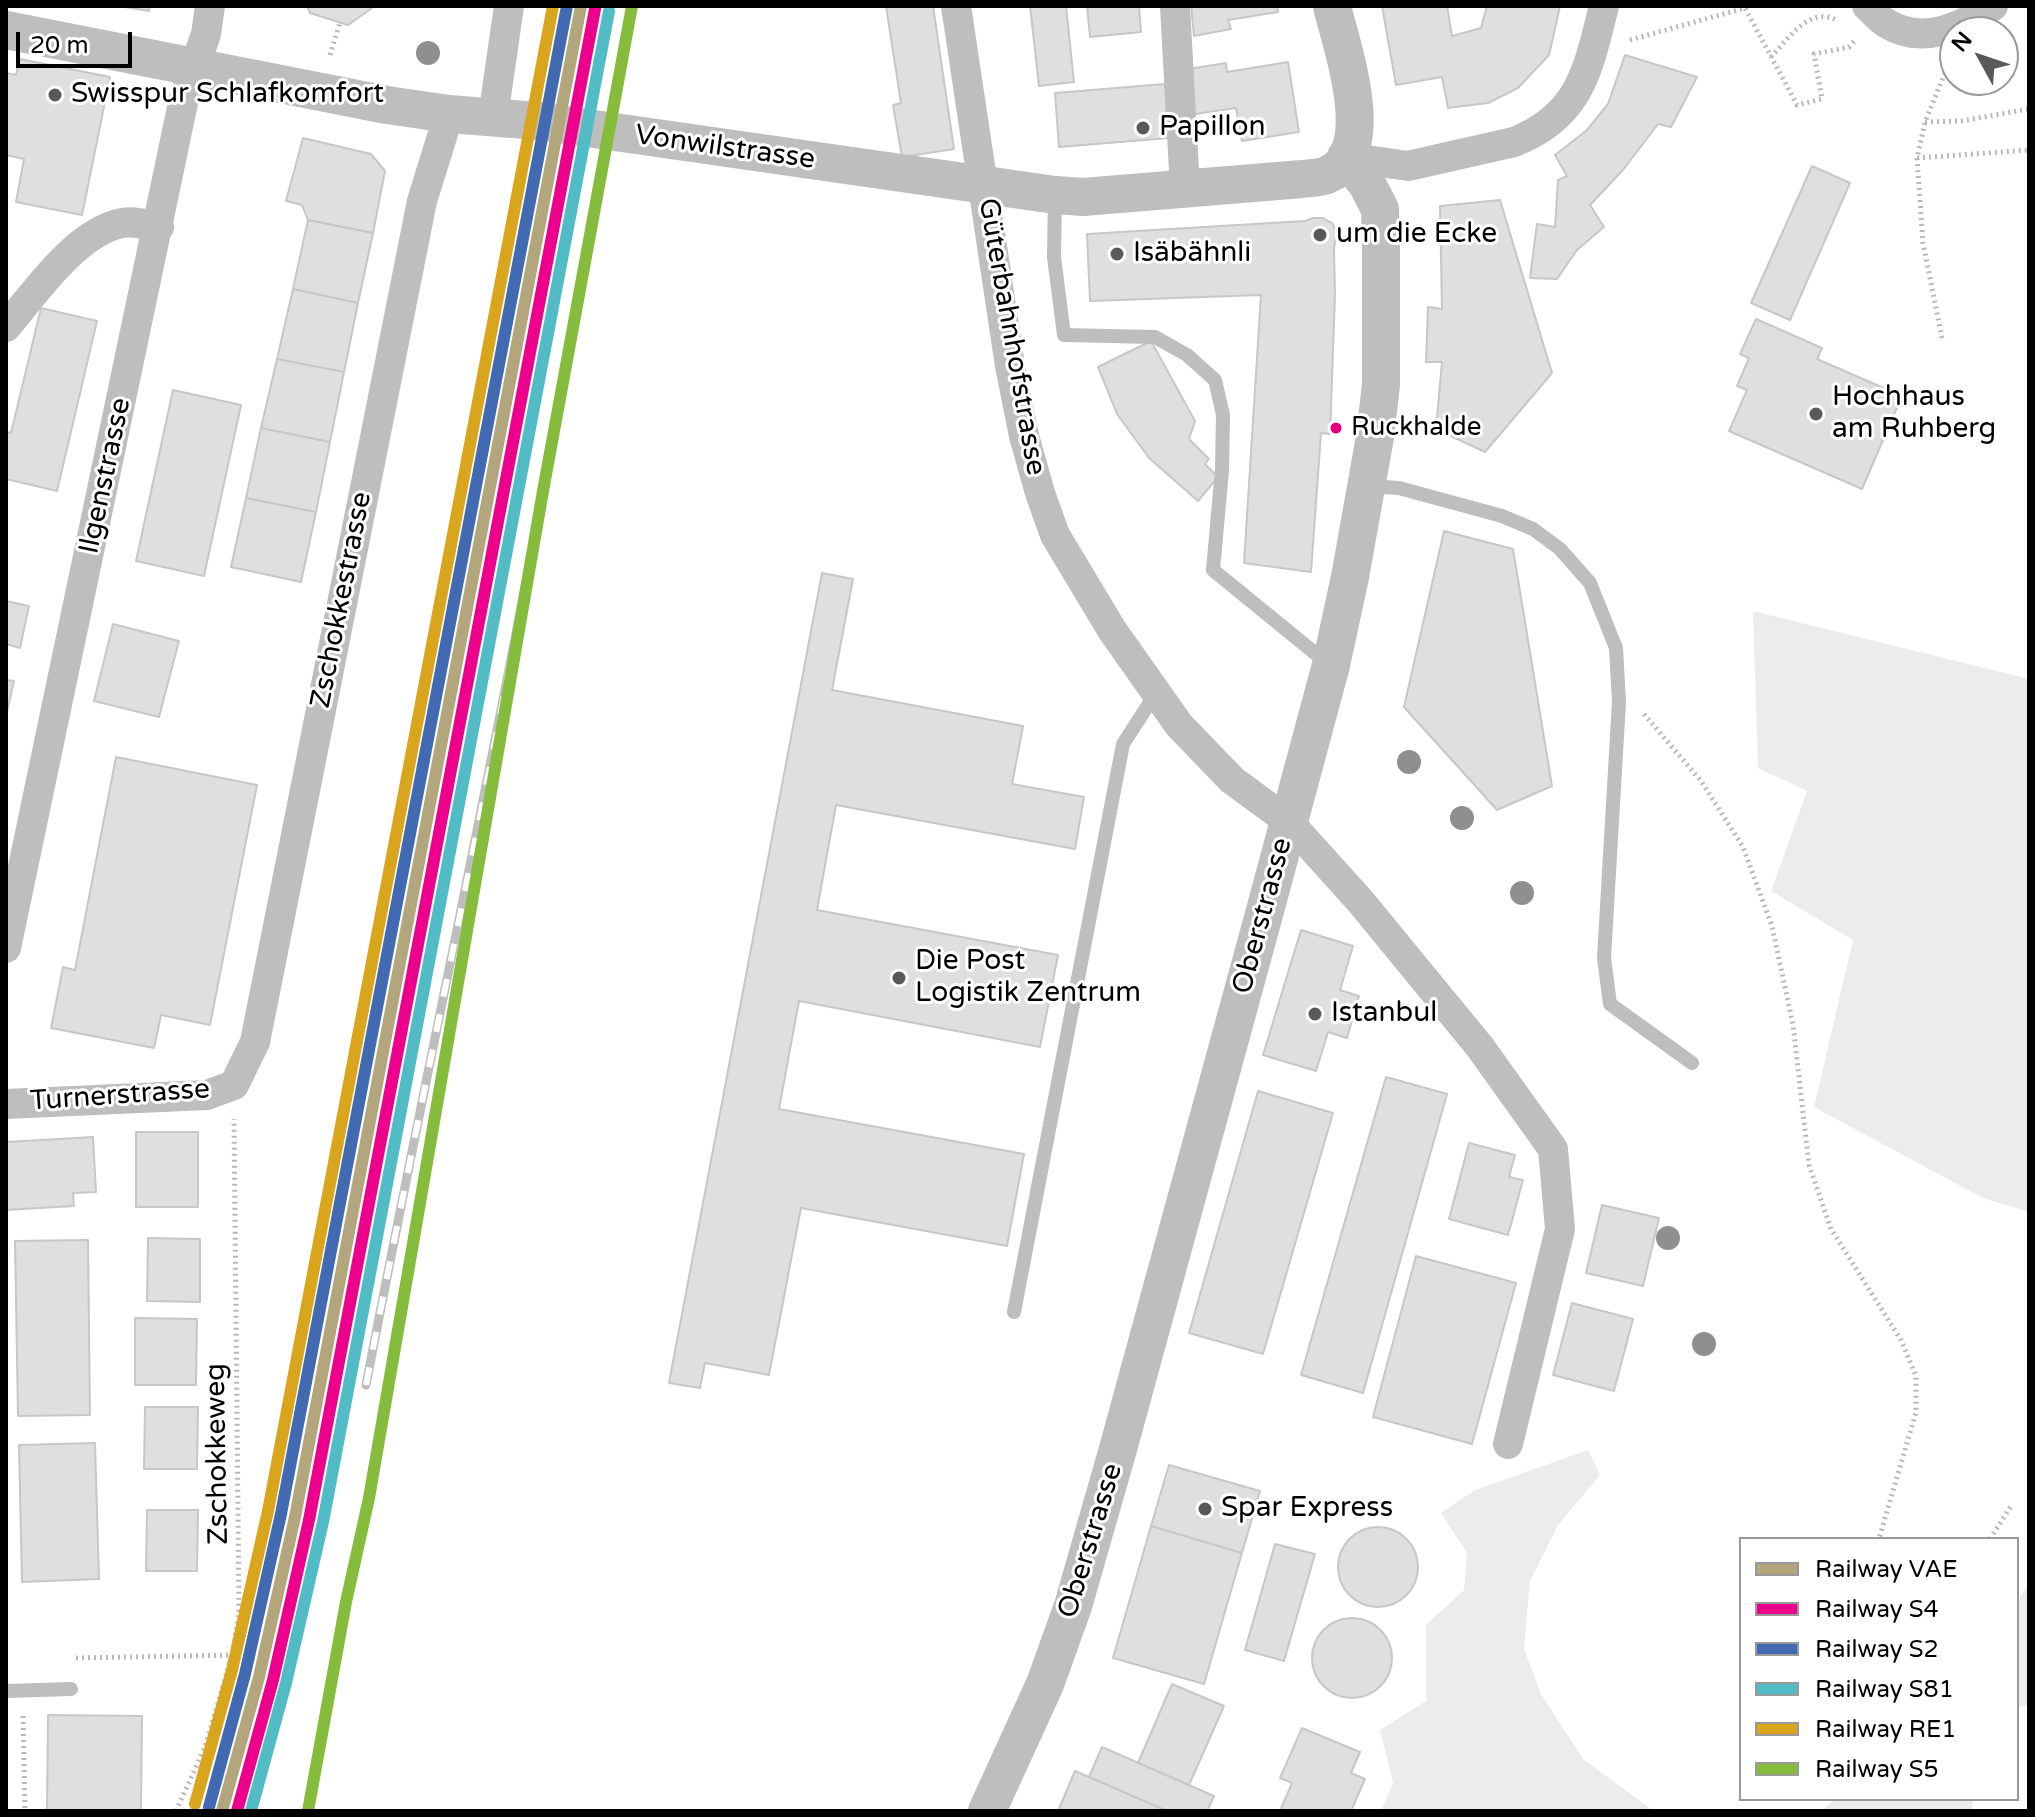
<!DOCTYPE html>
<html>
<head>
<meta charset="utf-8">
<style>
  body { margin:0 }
  #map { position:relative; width:2035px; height:1817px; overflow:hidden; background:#fff; font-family:"Varela Round",sans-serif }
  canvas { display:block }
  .frame { position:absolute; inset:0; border:8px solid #000; pointer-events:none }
  .legend { position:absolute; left:1739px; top:1537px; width:280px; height:264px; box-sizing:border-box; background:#fff; border:2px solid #999; margin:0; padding:10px 14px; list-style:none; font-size:24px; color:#000 }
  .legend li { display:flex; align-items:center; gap:16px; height:40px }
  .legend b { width:40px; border:2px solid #999 }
  .north { position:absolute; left:1939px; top:16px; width:80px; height:80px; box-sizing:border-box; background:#fff; border:2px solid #999; border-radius:50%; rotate:310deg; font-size:22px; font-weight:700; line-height:32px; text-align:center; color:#000 }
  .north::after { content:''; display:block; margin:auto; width:28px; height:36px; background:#595959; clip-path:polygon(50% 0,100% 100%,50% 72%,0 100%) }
  .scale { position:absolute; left:16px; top:32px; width:116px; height:36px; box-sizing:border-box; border:4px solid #000; border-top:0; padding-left:10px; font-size:24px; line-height:28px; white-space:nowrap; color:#000; -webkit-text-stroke:6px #fff; paint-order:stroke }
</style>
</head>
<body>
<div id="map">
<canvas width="2035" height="1817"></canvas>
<div class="frame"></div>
<ul class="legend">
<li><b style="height:10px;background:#b3a57c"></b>Railway VAE</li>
<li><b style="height:10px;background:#ec008c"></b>Railway S4</li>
<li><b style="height:10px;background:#426ab3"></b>Railway S2</li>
<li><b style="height:10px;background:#51bbc6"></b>Railway S81</li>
<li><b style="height:10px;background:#d9a51c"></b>Railway RE1</li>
<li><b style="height:10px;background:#86bc3c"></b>Railway S5</li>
</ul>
<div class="north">N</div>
<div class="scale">20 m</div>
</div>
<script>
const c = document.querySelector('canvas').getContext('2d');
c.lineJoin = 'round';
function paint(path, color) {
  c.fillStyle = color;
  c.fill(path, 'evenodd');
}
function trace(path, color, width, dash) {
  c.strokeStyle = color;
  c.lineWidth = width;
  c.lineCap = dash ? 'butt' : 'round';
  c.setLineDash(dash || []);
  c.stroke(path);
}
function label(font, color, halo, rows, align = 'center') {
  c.font = font + ' "Varela Round",sans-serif';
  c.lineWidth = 6;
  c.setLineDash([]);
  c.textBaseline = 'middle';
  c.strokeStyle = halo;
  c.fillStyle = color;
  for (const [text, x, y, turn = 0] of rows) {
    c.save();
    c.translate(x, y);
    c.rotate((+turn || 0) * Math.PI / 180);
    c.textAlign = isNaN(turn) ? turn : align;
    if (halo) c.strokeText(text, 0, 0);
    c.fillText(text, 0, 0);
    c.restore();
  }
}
paint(new Path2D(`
  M 1753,611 L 2029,679 L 2029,1212 L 1983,1198 L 1814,1107 L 1853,940 L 1771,891 L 1807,791 L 1758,768 Z
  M 1588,1450 L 1600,1475 L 1558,1525 L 1530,1581 L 1524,1649 L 1541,1694 L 1583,1759 L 1654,1811 L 1381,1811 L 1393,1783 L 1380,1730 L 1426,1701 L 1426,1625 L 1464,1590 L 1467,1553 L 1441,1513 L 1475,1490 Z
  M 2029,1584 L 2029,1704 L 2017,1708 L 2017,1601 Z
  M 1835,1799 L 1973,1799 L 1972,1811 L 1821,1811 Z`), '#ececec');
const building = new Path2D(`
  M 119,6 L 150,6 L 149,11 Z
  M 307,6 L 375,6 L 348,25 L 310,13 Z
  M 886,6 L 933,6 L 954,149 L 902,157 L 893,105 L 901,103 Z
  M 1030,6 L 1066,6 L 1074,82 L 1039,86 Z
  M 1087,6 L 1139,6 L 1141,32 L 1090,37 Z
  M 1191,6 L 1277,6 L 1278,12 L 1228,20 L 1231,29 L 1194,36 Z
  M 1382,6 L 1447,6 L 1452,36 L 1481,28 L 1487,6 L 1560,6 L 1549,55 L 1518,88 L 1488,103 L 1448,108 L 1442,77 L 1396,85 Z
  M 1625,55 L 1697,77 L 1671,127 L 1658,124 L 1623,170 L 1590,205 L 1604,227 L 1577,250 L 1557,279 L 1530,278 L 1537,224 L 1555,227 L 1558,180 L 1567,176 L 1555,155 L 1587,130 L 1608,104 Z
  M 20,59 L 110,77 L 82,215 L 16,202 L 24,159 L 6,155 L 6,73 L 16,75 Z
  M 1288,62 L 1299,132 L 1242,141 L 1236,108 L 1189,115 L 1182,70 L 1226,63 L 1227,72 Z
  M 1165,84 L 1169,138 L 1059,147 L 1055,93 Z
  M 303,138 L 371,154 L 385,171 L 373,233 L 308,220 L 302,205 L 286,201 Z
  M 1812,166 L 1850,183 L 1790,320 L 1751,303 Z
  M 1500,200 L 1552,373 L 1485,452 L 1436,429 L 1442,362 L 1426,362 L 1428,307 L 1442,309 L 1440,206 Z
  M 1313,218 L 1323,218 L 1332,223 L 1337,232 L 1334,248 L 1335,295 L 1330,434 L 1321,433 L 1311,572 L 1244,563 L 1261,295 L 1090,301 L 1087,234 L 1305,221 Z
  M 308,220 L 373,233 L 358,303 L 293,289 Z
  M 293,289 L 358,303 L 344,372 L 277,359 Z
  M 41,308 L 97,321 L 57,491 L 6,479 L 6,432 L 11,433 Z
  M 1756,319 L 1822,348 L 1817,359 L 1902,396 L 1862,489 L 1729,431 L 1747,390 L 1737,386 L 1749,358 L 1740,354 Z
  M 1151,341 L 1195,421 L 1189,439 L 1209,459 L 1205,464 L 1218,477 L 1198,501 L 1149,458 L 1117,414 L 1098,367 Z
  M 277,359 L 344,372 L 330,442 L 261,428 Z
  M 173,390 L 241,405 L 204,576 L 136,561 Z
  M 261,428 L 330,442 L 316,512 L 246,498 Z
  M 246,498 L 316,512 L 301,582 L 231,567 Z
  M 1444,531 L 1513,549 L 1552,786 L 1497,810 L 1404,707 Z
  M 822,573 L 853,579 L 832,690 L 1023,726 L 1012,784 L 1084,797 L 1075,849 L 836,805 L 817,910 L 1058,955 L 1040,1047 L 799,1001 L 779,1109 L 1024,1154 L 1007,1246 L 801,1208 L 769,1375 L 705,1363 L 700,1388 L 669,1383 Z
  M 6,601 L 29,606 L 20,648 L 6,644 Z
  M 113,624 L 179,641 L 159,717 L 94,701 Z
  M 6,680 L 14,681 L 6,717 Z
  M 116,757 L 257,785 L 210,1025 L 161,1015 L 154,1048 L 51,1028 L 63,967 L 75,970 Z
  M 1301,930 L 1353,946 L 1340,990 L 1359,996 L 1347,1038 L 1328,1032 L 1316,1071 L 1263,1055 Z
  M 1386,1077 L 1447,1094 L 1363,1393 L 1301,1375 Z
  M 1258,1091 L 1333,1113 L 1263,1354 L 1189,1333 Z
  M 136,1132 L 198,1132 L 198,1207 L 136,1207 Z
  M 93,1137 L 96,1192 L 73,1193 L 74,1206 L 6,1210 L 6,1142 Z
  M 1469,1143 L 1515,1155 L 1509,1177 L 1523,1180 L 1508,1235 L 1449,1219 Z
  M 1602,1205 L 1659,1218 L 1643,1286 L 1586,1273 Z
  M 148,1238 L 200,1239 L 200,1302 L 147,1301 Z
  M 88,1240 L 90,1415 L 18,1416 L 15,1241 Z
  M 1416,1256 L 1516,1283 L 1472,1444 L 1373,1417 Z
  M 1572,1303 L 1633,1319 L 1614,1391 L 1553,1375 Z
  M 135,1318 L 197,1319 L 196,1385 L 135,1385 Z
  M 145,1407 L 198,1407 L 197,1469 L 144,1469 Z
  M 95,1443 L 99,1579 L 22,1582 L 19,1445 Z
  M 1169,1465 L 1260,1491 L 1242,1553 L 1151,1526 Z
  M 147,1510 L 198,1510 L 197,1571 L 146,1571 Z
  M 1151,1526 L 1242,1553 L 1204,1684 L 1113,1658 Z
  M1338 1567a40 40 0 1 1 80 0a40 40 0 1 1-80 0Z
  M 1275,1544 L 1315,1554 L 1284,1661 L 1245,1650 Z
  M1312 1658a40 40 0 1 1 80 0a40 40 0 1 1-80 0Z
  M 1172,1684 L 1224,1706 L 1189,1785 L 1138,1763 Z
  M 48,1715 L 142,1716 L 141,1811 L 47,1811 Z
  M 1302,1728 L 1360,1752 L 1351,1773 L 1365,1779 L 1351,1811 L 1280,1811 L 1292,1783 L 1280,1778 Z
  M 1102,1747 L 1214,1796 L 1207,1811 L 1167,1811 L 1089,1777 Z
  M 1075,1771 L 1089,1777 L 1167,1811 L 1058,1811 Z`);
paint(building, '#dfdfdf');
trace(building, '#c7c7c7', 2);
trace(new Path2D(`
  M 1630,40 L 1745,8 L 1797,105 L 1822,99 L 1814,54 L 1849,47 L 1855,40
  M 330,55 L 340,22
  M 1771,57 C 1788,39 1809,6 1836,20
  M 1925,122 L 1961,121 L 2029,109
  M 1917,158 L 2029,150
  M 1942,338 L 1923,243 L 1917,158 L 1925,122 L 1947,68 L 1947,62
  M 1644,714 L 1701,781 L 1743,847 L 1772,926 L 1793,1025 L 1809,1165 L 1831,1229 L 1901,1340 L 1916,1376 L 1916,1412 L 1879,1539
  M 1990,1539 L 2011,1506
  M 76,1658 L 232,1655
  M 23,1716 L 25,1811
  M 176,1811 L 205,1747 L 232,1655 L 239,1613 L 234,1119`), '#b9b9b9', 5, [2, 4]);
trace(new Path2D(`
  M 1055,196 L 1054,257 L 1064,335 L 1155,337 L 1187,355 L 1215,380 L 1223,415 L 1222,470 L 1213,570 L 1327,663
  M 1367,486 L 1399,488 L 1502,516 L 1533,529 L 1560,549 L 1590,583 L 1616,648 L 1619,702 L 1604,958 L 1610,1004 L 1692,1063
  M 1014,1312 L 1123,744 L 1156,693
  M 6,1691 L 71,1689`), '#bebebe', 14);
trace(new Path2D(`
  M 956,6 L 1010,366 L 1024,436 L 1040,493 L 1055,535 L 1112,630 L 1179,725 L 1232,780 L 1288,821 L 1361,902 L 1480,1047 L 1553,1149 L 1560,1229 L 1508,1444
  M 1175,6 L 1185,189
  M 1867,6 C 1873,11 1879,19 1886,23 C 1922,46 1962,27 1993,6
  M 493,117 L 509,6
  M 1346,157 L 1408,166 L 1514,142 C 1581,116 1588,69 1604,6
  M 6,327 C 35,293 76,232 122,223 C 134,221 146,224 159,227
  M 6,948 L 184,98 L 206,34 L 210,6
  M 6,1104 L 207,1095 L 234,1085 L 255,1042 L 422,201 L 449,114`), '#bebebe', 30);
trace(new Path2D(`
  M 6,30 L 387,105 L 449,114 L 538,121
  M 1055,195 L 1083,197 L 1302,179 C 1310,178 1319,178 1327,175 C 1381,153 1341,46 1332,6
  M 987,1811 L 1045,1684 L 1073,1606 L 1118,1449 L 1266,907 L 1331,665 L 1350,577 L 1375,437 L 1381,384 L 1381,246 L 1380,209 L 1367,184 L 1346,157`), '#bebebe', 38);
const rail = new Path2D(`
  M 366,1385 C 423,1087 488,790 543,491`);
trace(rail, '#bebebe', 9);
trace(rail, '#fff', 6, [18]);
trace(new Path2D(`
  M 538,121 L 1055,195`), '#bebebe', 38);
trace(new Path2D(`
  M 222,1811 L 259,1677 L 295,1517 L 581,6`), '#b3a57c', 12);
trace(new Path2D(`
  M 237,1811 L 273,1680 L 309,1520 L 595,9`), '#ec008c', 12);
trace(new Path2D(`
  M 209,1807 L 245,1674 L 281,1514 L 567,6`), '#426ab3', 12);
trace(new Path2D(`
  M 251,1811 L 286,1683 L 323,1522 L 609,11`), '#51bbc6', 12);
trace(new Path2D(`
  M 195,1804 L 232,1670 L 268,1511 L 553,6`), '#d9a51c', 12);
trace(new Path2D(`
  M 308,1811 L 346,1602 L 369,1498 L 543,491 L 632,6`), '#86bc3c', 12);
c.fillStyle = '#8f8f8f';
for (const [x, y] of [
  [428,53],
  [1409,762],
  [1462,818],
  [1522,893],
  [1668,1238],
  [1704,1344]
]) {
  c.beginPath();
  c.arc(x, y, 12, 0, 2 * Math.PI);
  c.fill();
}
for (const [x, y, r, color] of [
  [55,95,8,"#595959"],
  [1143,128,8,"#595959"],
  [1320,235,8,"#595959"],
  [1117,254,8,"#595959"],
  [1816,414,8,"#595959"],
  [1336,428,7,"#e5007d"],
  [899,978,8,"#595959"],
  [1315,1014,8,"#595959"],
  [1205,1509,8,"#595959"]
]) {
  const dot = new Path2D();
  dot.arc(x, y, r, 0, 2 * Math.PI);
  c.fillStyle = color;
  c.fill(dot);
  trace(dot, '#fff', 3);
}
label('26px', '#000', '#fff', [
  ["Ruckhalde",1351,428]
], 'left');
label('28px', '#000', '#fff', [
  ["Swisspur Schlafkomfort",71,95],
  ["Papillon",1159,128],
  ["um die Ecke",1336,235],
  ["Isäbähnli",1133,254],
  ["Hochhaus",1832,398],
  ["am Ruhberg",1832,430],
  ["Die Post",915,962],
  ["Logistik Zentrum",915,994],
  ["Istanbul",1331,1014],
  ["Spar Express",1221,1509]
], 'left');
label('28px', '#000', '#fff', [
  ["Vonwilstrasse",725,148,8],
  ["Güterbahnhofstrasse",1011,337,80],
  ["Ilgenstrasse",106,476,-78],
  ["Zschokkestrasse",342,600,-79],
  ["Oberstrasse",1263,916,-75],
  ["Turnerstrasse",120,1096,-4],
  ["Zschokkeweg",218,1454,-91],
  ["Oberstrasse",1091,1541,-73]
]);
</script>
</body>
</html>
